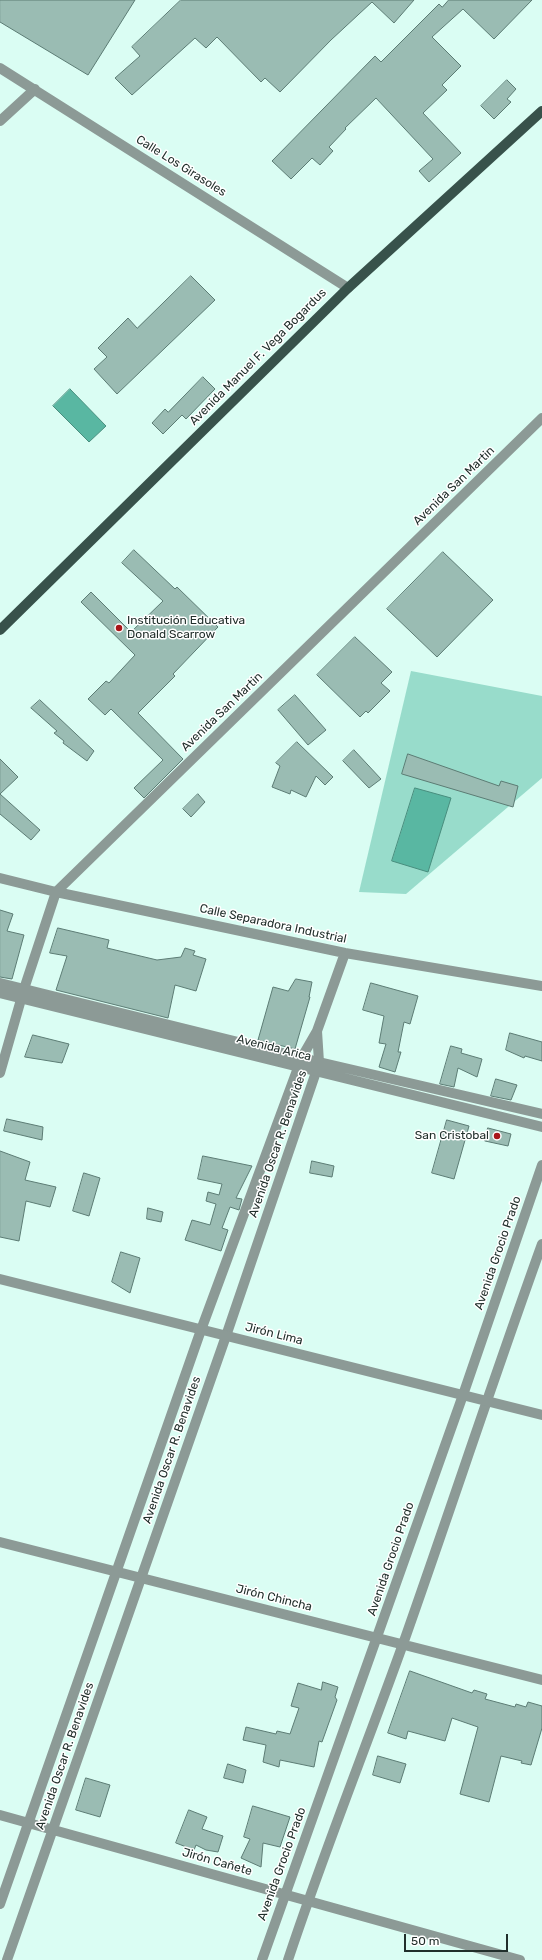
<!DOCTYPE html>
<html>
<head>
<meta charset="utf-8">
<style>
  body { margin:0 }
  #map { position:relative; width:542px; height:1960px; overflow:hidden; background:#dafdf3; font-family:Rubik,sans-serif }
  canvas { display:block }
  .scale { position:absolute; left:404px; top:1934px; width:104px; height:18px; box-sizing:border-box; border:2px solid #212f2b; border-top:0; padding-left:5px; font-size:12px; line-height:14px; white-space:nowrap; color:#212f2b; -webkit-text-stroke:3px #fff; paint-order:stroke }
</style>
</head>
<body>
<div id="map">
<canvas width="542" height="1960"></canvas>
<div class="scale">50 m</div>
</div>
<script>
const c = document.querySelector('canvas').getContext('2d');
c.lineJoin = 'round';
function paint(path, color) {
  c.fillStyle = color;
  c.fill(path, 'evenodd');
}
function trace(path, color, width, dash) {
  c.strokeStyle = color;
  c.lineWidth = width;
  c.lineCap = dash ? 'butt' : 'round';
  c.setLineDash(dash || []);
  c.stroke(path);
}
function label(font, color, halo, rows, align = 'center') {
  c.font = font + ' Rubik,sans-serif';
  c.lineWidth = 3;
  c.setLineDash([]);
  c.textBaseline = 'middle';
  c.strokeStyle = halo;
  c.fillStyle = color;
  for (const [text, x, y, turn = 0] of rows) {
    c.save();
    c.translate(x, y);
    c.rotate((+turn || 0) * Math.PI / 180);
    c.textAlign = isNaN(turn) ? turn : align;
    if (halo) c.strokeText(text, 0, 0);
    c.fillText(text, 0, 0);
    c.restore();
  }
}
paint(new Path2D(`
  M 411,671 L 542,696 L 542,778 L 406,894 L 359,892 Z`), '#98dccb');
const water = new Path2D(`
  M 70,389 L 106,426 L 89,442 L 53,406 Z
  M 415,788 L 451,798 L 428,872 L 392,861 Z`);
paint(water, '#59b7a2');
trace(water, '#488e7e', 1);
const building = new Path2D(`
  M 0,0 L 135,0 L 88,75 L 0,22 Z
  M 181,0 L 414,0 L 394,23 L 372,2 L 331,40 L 280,92 L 265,78 L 261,82 L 217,37 L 206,48 L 195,38 L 132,95 L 115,78 L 140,56 L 132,47 Z
  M 449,0 L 532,0 L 494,39 L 463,9 L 432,37 L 461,66 L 442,85 L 447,90 L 423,113 L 461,153 L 429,182 L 419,171 L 433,159 L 376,98 L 345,128 L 346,129 L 329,147 L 333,151 L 320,165 L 312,158 L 291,179 L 272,161 L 375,56 L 381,62 L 439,4 L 442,7 Z
  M 507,80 L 516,89 L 507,99 L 511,102 L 494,119 L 481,106 Z
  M 191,276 L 215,300 L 117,394 L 94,369 L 107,357 L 98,348 L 128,318 L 137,328 Z
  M 203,377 L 215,389 L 186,419 L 182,415 L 163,434 L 152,423 L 165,409 L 168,412 Z
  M 134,550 L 175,589 L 177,587 L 218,627 L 173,674 L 175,676 L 138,713 L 183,759 L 144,798 L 134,788 L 163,760 L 111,709 L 105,715 L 88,699 L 106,681 L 109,683 L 135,655 L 81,602 L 91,592 L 131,632 L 163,601 L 122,563 Z
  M 443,552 L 493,600 L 437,657 L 387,609 Z
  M 355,637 L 392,672 L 381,683 L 390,691 L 368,713 L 366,711 L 360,717 L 317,675 Z
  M 295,695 L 326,730 L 308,745 L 278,710 Z
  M 40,700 L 94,751 L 87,761 L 63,743 L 64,741 L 54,733 L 57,731 L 31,708 Z
  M 297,742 L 333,777 L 325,785 L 316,776 L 306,797 L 291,790 L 290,794 L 272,787 L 280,766 L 276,763 Z
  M 354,750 L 381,779 L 369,788 L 343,761 Z
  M 408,754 L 499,786 L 501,781 L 518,786 L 513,807 L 402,774 Z
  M 0,759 L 18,777 L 0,794 L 40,830 L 31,840 L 0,814 Z
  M 198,794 L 205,802 L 191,817 L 183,809 Z
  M 0,910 L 13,914 L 7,931 L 24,935 L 12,979 L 0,977 Z
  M 58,928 L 109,940 L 107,948 L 157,960 L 181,957 L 185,948 L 195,951 L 193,955 L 206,959 L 196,991 L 175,985 L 168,1018 L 56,990 L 67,956 L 50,953 Z
  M 296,979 L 312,982 L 309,997 L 310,997 L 295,1049 L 258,1040 L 273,987 L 288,991 Z
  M 371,983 L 418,996 L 410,1024 L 404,1022 L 398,1052 L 401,1052 L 395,1072 L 379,1067 L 386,1044 L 379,1043 L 384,1016 L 363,1010 Z
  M 510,1033 L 542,1042 L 542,1061 L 525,1056 L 524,1058 L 506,1050 Z
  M 33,1035 L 69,1044 L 62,1063 L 25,1057 Z
  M 451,1046 L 462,1049 L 461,1053 L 482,1059 L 477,1077 L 458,1068 L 454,1087 L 440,1084 Z
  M 496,1079 L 517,1085 L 511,1100 L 491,1096 Z
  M 7,1119 L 43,1127 L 42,1140 L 4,1131 Z
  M 447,1120 L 469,1126 L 454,1179 L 432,1173 Z
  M 488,1128 L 511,1134 L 508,1146 L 485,1141 Z
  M 0,1151 L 30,1162 L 25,1180 L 56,1187 L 50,1207 L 26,1201 L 19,1241 L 0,1237 Z
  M 203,1156 L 252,1166 L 236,1198 L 242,1199 L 239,1210 L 230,1207 L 222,1228 L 228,1230 L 221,1251 L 185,1240 L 192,1220 L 210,1225 L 216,1204 L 206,1201 L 208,1192 L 219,1195 L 222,1184 L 198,1179 Z
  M 312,1161 L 334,1166 L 332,1177 L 310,1173 Z
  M 84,1173 L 100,1178 L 89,1216 L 73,1211 Z
  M 148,1208 L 163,1212 L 161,1222 L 147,1219 Z
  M 121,1252 L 140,1258 L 130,1293 L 112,1282 Z
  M 410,1671 L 472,1693 L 474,1690 L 487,1694 L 485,1699 L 515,1707 L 516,1704 L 526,1707 L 528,1702 L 542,1706 L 542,1728 L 531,1765 L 521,1763 L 522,1761 L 501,1756 L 489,1802 L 460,1794 L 478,1727 L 452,1718 L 445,1741 L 408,1731 L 406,1739 L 388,1733 Z
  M 323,1682 L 338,1687 L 335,1697 L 337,1700 L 322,1742 L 319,1741 L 314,1767 L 280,1760 L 279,1767 L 263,1762 L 266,1745 L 243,1740 L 246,1727 L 276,1734 L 277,1731 L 290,1734 L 299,1708 L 291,1706 L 298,1683 L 321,1690 Z
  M 378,1756 L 406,1764 L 400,1783 L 373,1775 Z
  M 228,1764 L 246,1770 L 243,1783 L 224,1778 Z
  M 86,1778 L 110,1785 L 100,1817 L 76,1810 Z
  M 253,1806 L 290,1817 L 280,1847 L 263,1843 L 261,1867 L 241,1858 L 250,1839 L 244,1837 Z
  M 189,1810 L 207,1817 L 202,1829 L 223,1836 L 218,1852 L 206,1850 L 196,1845 L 194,1850 L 176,1843 Z`);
paint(building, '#9abcb3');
trace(building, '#5c7c74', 1);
trace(new Path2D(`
  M 0,68 L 348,288
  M 0,121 L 35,89
  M 0,878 L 56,892 L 345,953 L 542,986
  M 0,1073 L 24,989 L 56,892 L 542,418
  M 0,1542 L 542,1680
  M 0,1815 L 520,1960
  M 0,1904 L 201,1330 L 302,1057 L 317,1031 L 345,953
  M 7,1960 L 226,1336 L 316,1072 L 319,1062 L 317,1031
  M 262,1960 L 463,1395 L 542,1165
  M 288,1960 C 323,1854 365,1750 403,1644 C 450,1511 494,1377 542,1244`), '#8c9a96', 10);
trace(new Path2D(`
  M 0,983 L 319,1062 L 542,1114
  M 0,993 L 542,1127
  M 0,1279 L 542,1415`), '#8c9a96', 10);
trace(new Path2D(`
  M 0,630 L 348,288 L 542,111`), '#38524b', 10);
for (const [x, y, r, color] of [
  [119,628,4,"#a91519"],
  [497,1136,4,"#a91519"]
]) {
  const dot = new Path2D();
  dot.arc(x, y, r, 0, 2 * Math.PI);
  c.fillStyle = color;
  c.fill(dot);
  trace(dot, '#fff', 1.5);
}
label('12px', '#212f2b', '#fff', [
  ["Calle Los Girasoles",181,166,32],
  ["Avenida Manuel F. Vega Bogardus",258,357,-45],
  ["Avenida San Martin",454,486,-44],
  ["Avenida San Martin",222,712,-44],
  ["Calle Separadora Industrial",273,924,12],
  ["Avenida Arica",274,1048,14],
  ["Avenida Oscar R. Benavides",278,1144,-71],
  ["Avenida Grocio Prado",498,1253,-71],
  ["Jirón Lima",274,1334,14],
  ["Avenida Oscar R. Benavides",172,1450,-71],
  ["Avenida Grocio Prado",391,1559,-71],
  ["Jirón Chincha",274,1598,14],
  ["Avenida Oscar R. Benavides",65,1756,-71],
  ["Jirón Cañete",217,1862,16],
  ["Avenida Grocio Prado",282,1864,-70]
]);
label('12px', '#212f2b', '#fff', [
  ["Institución Educativa",127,621],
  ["Donald Scarrow",127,635],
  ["San Cristobal",489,1136,"right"]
], 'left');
</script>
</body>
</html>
